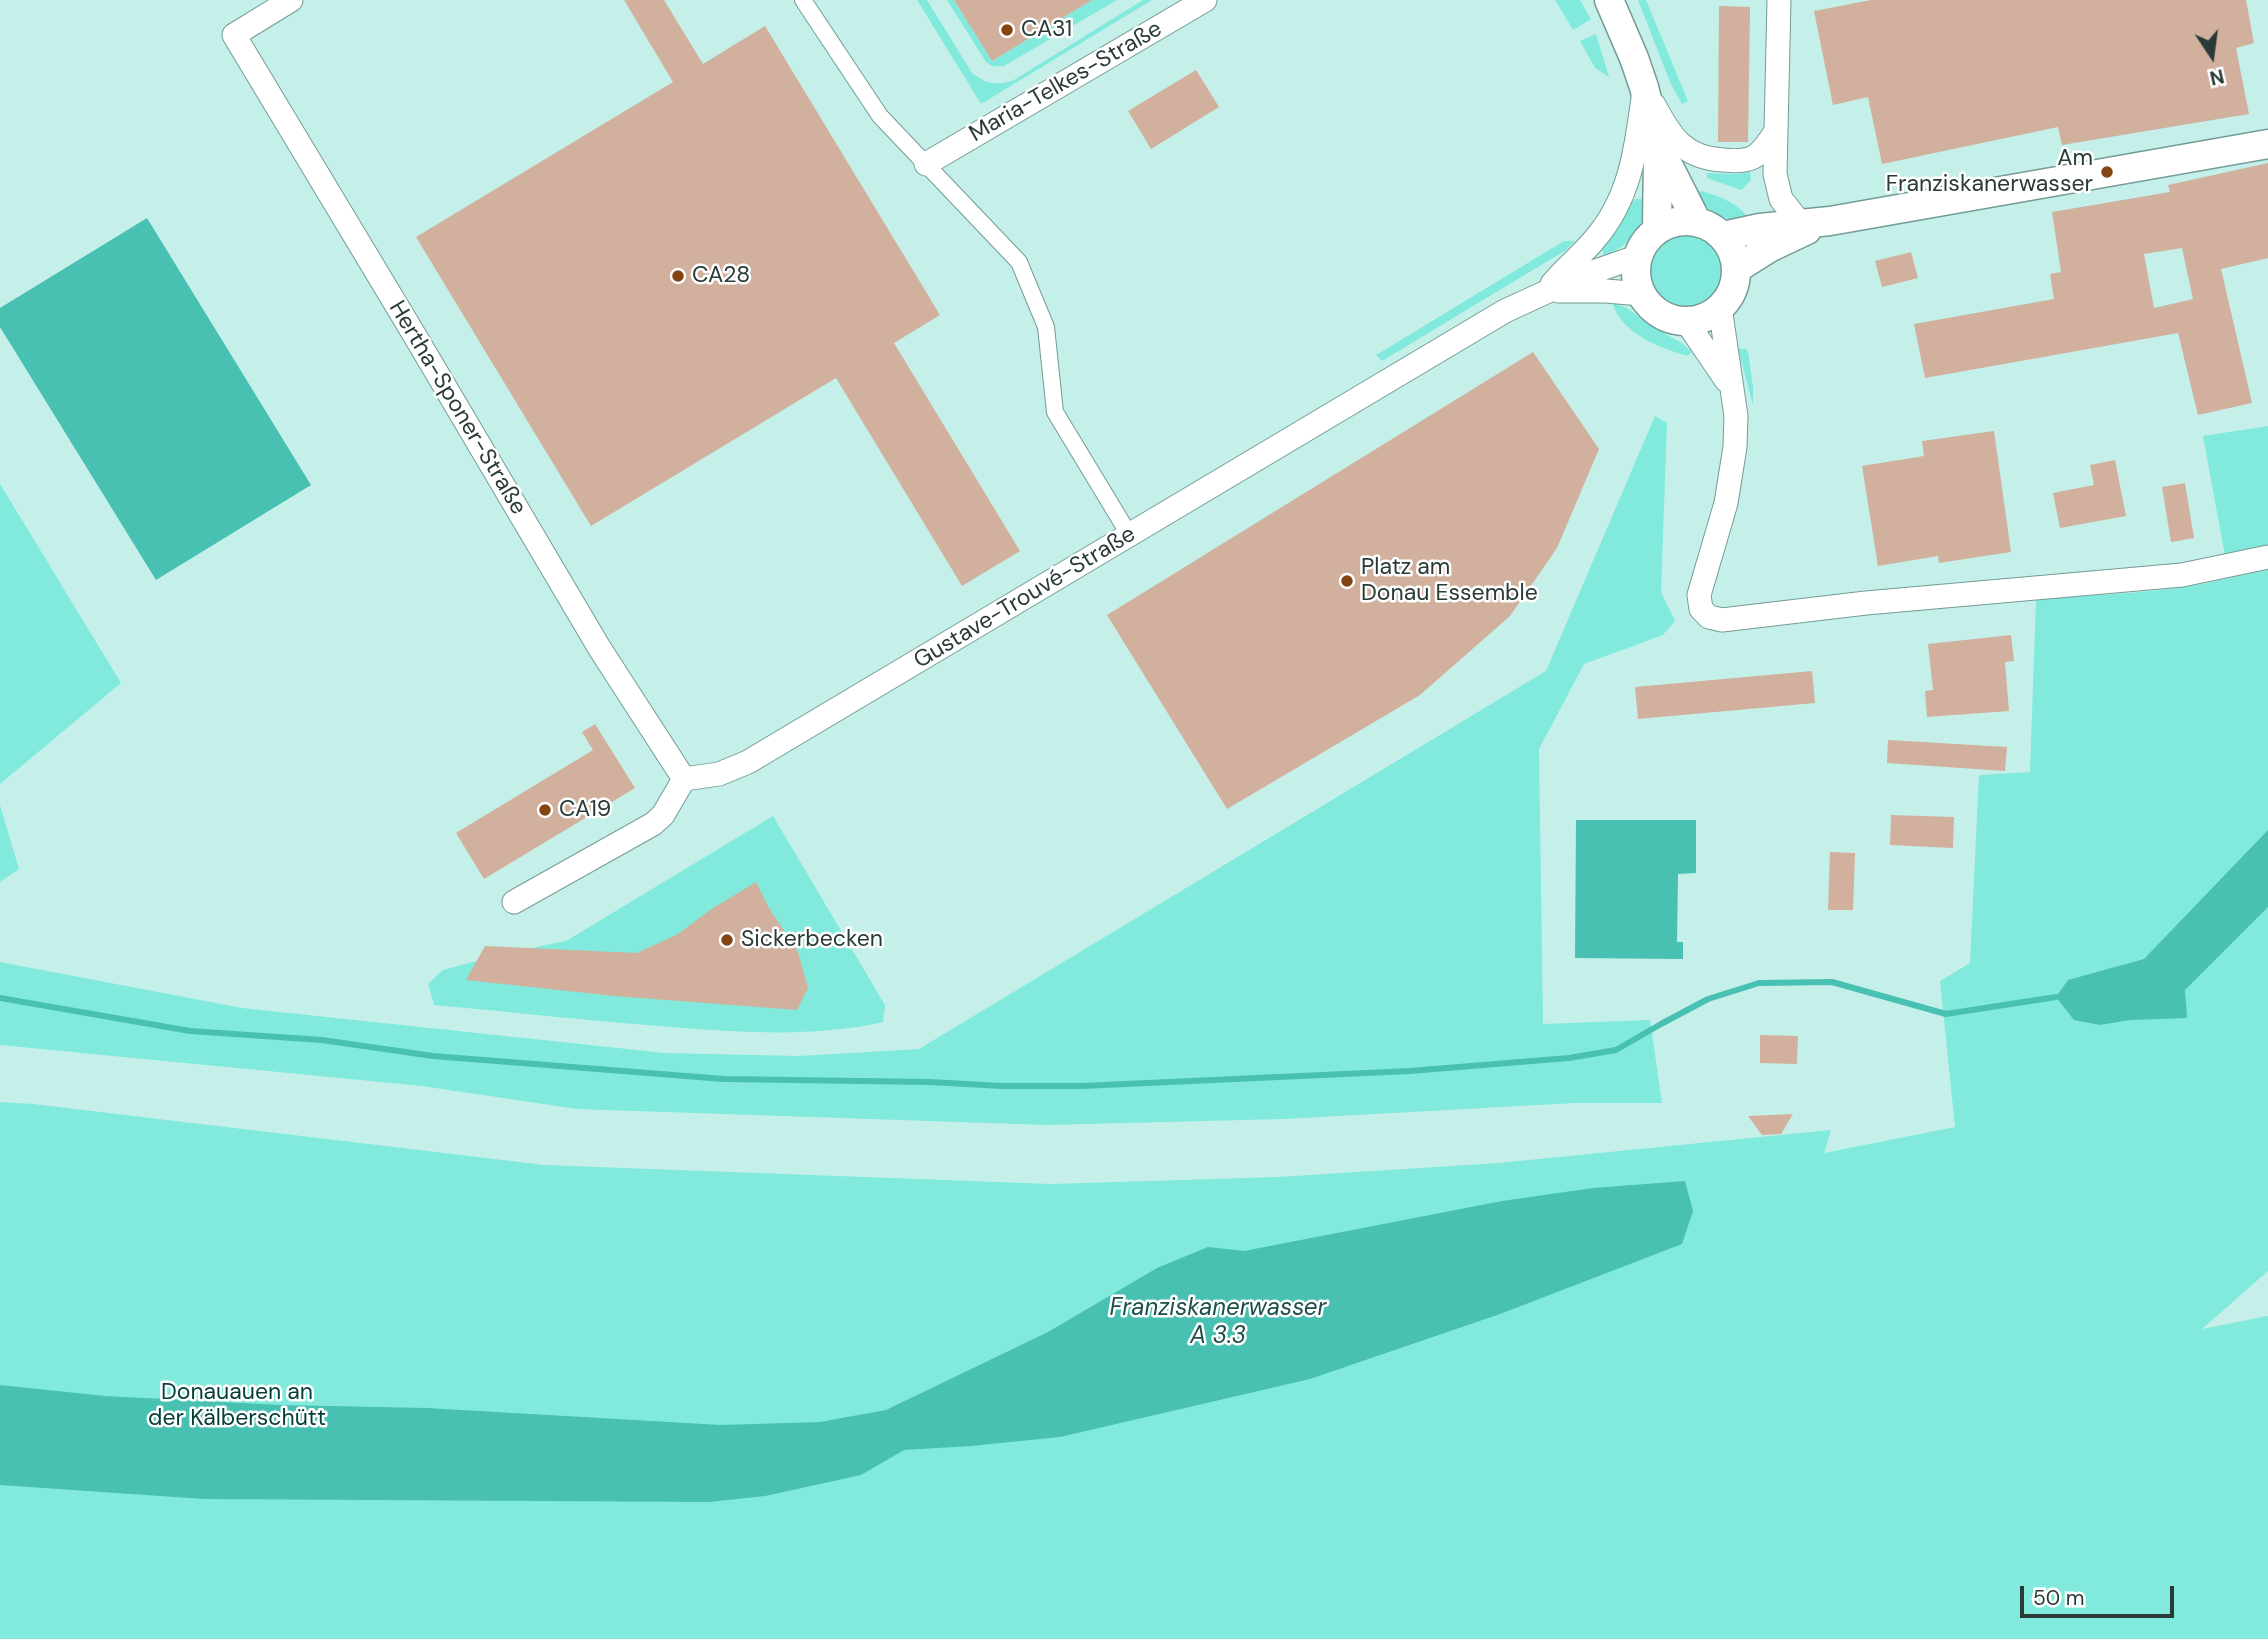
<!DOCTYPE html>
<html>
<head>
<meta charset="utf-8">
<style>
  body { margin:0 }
  #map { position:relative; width:2268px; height:1639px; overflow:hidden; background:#c4f0e9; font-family:"DM Sans",sans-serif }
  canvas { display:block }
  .north { position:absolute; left:2177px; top:21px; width:70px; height:70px; -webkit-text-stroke:5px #fff; paint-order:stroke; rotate:167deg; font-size:19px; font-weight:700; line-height:28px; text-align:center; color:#293a37 }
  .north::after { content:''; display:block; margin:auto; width:24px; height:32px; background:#293a37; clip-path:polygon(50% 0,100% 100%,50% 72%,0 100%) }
  .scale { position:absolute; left:2020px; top:1586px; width:154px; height:32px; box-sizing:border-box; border:4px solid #293a37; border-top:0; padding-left:9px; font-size:21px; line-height:24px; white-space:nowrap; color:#293a37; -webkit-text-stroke:5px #fff; paint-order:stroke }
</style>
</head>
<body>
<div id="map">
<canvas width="2268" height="1639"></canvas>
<div class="north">N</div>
<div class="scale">50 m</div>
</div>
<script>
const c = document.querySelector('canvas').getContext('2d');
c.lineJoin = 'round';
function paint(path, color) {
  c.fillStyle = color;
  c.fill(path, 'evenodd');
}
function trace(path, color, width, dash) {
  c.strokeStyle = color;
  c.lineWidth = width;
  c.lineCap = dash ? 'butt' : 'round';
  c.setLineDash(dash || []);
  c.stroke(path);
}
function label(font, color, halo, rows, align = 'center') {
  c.font = font + ' "DM Sans",sans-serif';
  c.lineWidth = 5;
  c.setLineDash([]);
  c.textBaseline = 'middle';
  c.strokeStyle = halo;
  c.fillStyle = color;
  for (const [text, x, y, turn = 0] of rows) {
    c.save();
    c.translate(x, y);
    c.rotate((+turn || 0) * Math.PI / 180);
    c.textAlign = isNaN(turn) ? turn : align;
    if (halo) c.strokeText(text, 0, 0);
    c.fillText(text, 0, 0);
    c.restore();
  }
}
paint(new Path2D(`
  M 917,0 L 927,0 L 972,73 C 986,84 997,86 1014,80 L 1143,0 L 1152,0 L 981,104 Z
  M 947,0 L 954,0 L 992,61 L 1092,0 L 1117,0 L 1004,66 C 995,67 989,67 984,59 Z
  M 1555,0 L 1580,0 L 1591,19 L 1573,30 Z
  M 1638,0 L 1646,0 L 1688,101 L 1682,104 L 1670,82 Z
  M 1596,34 L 1609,77 L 1595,68 L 1580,41 Z
  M 1750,172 L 1751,180 L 1741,190 L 1707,178 L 1707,173 L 1736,174 Z
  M 1693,190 C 1713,192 1739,203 1750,220 C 1722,222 1709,213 1693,190 Z
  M 1635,199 L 1649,199 C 1641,229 1633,244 1604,256 L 1601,245 Z
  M1651 271a37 37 0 1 1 74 0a37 37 0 1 1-74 0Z
  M 1564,241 L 1575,241 L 1566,250 L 1382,361 L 1376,355 Z
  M 1612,302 C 1630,307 1639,318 1655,328 C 1670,338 1678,338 1692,352 L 1687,356 C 1659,347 1621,334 1612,302 Z
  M 1738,349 L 1746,349 L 1748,352 L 1753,387 L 1753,405 Z
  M 1655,416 L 1667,423 L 1661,592 L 1675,621 L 1663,635 L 1584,664 L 1539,749 L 1543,1024 L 1650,1020 L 1662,1103 L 1575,1103 L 1284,1119 L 1046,1125 L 577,1109 L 422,1086 L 0,1045 L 0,962 L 242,1008 L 665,1053 L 799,1056 L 919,1049 L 1546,671 Z
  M 2268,426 L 2268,1271 L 2202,1329 L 2268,1316 L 2268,1639 L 0,1639 L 0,1102 L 33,1104 L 545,1165 L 1051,1184 L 1278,1177 L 1499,1163 L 1831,1130 L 1824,1153 L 1955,1127 L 1940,981 L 1970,963 L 1979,775 L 2030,772 L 2036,599 C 2100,594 2166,594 2229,578 L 2203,436 Z
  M 0,484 L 121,683 L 0,784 Z
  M 0,805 L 19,869 L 0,882 Z
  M 773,816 L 885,1005 L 883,1022 C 812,1038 742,1032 670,1027 C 591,1021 513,1012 434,1005 L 428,984 L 443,970 L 507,953 L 566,941 Z`), '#82eadc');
paint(new Path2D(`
  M 147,218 L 311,485 L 156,580 L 0,327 L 0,308 Z
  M 1576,820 L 1696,820 L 1696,873 L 1678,874 L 1677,942 L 1683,942 L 1683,959 L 1575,958 Z
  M 2268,830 L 2268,907 L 2185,990 L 2187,1018 L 2130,1020 L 2100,1025 L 2074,1020 L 2056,997 L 2068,980 L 2144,959 Z
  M 1685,1181 L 1693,1211 L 1682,1244 L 1500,1314 L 1310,1379 L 1060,1437 L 971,1446 L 904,1450 L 861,1475 L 765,1496 L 709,1502 L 204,1499 L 0,1485 L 0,1385 L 105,1396 L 281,1405 L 427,1408 L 721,1425 L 820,1422 L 886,1410 L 1048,1332 L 1157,1268 L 1208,1247 L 1244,1251 L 1502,1201 L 1593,1188 Z`), '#48c0b2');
trace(new Path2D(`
  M 0,998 L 190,1031 L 322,1040 L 433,1056 L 724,1079 L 929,1082 L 1002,1086 L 1082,1086 L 1410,1071 L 1569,1058 L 1616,1050 L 1661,1024 L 1708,999 L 1759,983 L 1832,982 L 1946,1014 L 2056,997`), '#48c0b2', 6);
paint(new Path2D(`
  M 624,0 L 664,0 L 703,64 L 765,26 L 940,315 L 894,343 L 1020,551 L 962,586 L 836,378 L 591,526 L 416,237 L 673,82 Z
  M 954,0 L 1092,0 L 992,61 Z
  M 1871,0 L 2246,0 L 2254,43 L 2236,48 L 2249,114 L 2062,145 L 2058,127 L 1882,164 L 1868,97 L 1833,105 L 1814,11 Z
  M 1719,6 L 1750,7 L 1748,142 L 1718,142 Z
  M 1196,70 L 1219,107 L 1151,149 L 1128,111 Z
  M 2268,163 L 2268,258 L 2221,269 L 2252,403 L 2198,415 L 2178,333 L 1925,378 L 1914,324 L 2054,299 L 2050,274 L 2061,272 L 2052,212 L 2170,192 L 2168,185 ZM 2182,248 L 2193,299 L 2154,308 L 2144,254 Z
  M 1911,252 L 1918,278 L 1882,287 L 1875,261 Z
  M 1533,352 L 1599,449 L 1557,548 L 1510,616 L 1420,695 L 1227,809 L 1107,615 Z
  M 1994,431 L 2011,552 L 1939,563 L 1938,556 L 1878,566 L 1862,466 L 1924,456 L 1922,441 Z
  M 2115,460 L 2126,516 L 2060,528 L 2053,493 L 2094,485 L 2090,465 Z
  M 2185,483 L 2194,538 L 2171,542 L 2162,487 Z
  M 2011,635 L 2014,661 L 2005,662 L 2009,711 L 1927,717 L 1925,691 L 1933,690 L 1928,644 Z
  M 1812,671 L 1815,703 L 1638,719 L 1635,687 Z
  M 595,724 L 635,788 L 484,879 L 456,833 L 593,750 L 582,732 Z
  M 1888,740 L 2007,747 L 2005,771 L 1887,763 Z
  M 1891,815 L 1954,817 L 1953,848 L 1890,845 Z
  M 1830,852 L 1855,853 L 1853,910 L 1828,910 Z
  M 756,882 L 769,908 L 798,952 L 808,988 L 797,1010 L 614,996 L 466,980 L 485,946 L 637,953 L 678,934 L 710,910 Z
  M 1760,1035 L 1798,1036 L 1797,1064 L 1760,1063 Z
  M 1793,1114 L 1781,1134 L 1762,1135 L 1748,1116 Z`), '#d1b09d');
const pedestrian = new Path2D(`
  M 803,0 L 880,116 L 1019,262 L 1046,327 L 1055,412 L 1130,536`);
const minor = new Path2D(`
  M 291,0 L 234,35 L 415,336 L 600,649 L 684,779
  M 1779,0 L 1775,174 L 1781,199 L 1800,223
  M 1654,105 C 1671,137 1684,158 1723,160 C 1754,163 1759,157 1776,131
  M 926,164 L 1205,0
  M 1552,284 C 1565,268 1581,256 1594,240 C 1630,199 1636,150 1643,98
  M 1559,291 L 1606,291 L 1642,294
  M 1720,307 L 1736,416 L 1735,447 L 1726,503 L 1699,595 L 1701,609 L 1709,617 L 1722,620 L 1866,603 L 2182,575 L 2268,557
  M 1686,321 L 1726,380
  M 514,902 L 653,824 L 663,815 L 684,779 L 719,774 L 748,762 L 1505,311 L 1581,276 L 1639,256`);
const tertiary = new Path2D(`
  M 1609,0 L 1634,58 L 1644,87 L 1658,145 L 1697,222
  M1636 271a50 50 0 1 1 100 0a50 50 0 1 1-100 0Z
  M 1657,230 L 1658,151
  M 1723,236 L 1760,228 L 1830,221 L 2268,144
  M 1736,269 L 1771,247 L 1807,230`);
trace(pedestrian, '#739c96', 18);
trace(minor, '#739c96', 25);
trace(tertiary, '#739c96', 31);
trace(pedestrian, '#fff', 16);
trace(minor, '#fff', 23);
trace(tertiary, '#fff', 28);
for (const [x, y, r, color] of [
  [1007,30,7,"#854311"],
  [2107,172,7,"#854311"],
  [678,276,7,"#854311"],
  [1347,581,7,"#854311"],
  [545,810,7,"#854311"],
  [727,940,7,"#854311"]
]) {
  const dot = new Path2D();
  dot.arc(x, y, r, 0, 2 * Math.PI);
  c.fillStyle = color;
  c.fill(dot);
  trace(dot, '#fff', 2.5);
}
label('23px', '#293a37', '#fff', [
  ["CA31",1021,30],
  ["Am",2093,159,"right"],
  ["Franziskanerwasser",2093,185,"right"],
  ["CA28",692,276],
  ["Platz am",1361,568],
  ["Donau Essemble",1361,594],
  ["CA19",559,810],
  ["Sickerbecken",741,940]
], 'left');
label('23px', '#293a37', '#fff', [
  ["Maria-Telkes-Straße",1066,82,-30],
  ["Hertha-Sponer-Straße",457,408,59],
  ["Gustave-Trouvé-Straße",1025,598,-31]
]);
label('23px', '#053d38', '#fff', [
  ["Donauauen an",237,1393],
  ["der Kälberschütt",237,1419]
]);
label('italic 24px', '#1c4f49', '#fff', [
  ["Franziskanerwasser",1218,1309],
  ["A 3.3",1218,1337]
]);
</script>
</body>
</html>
